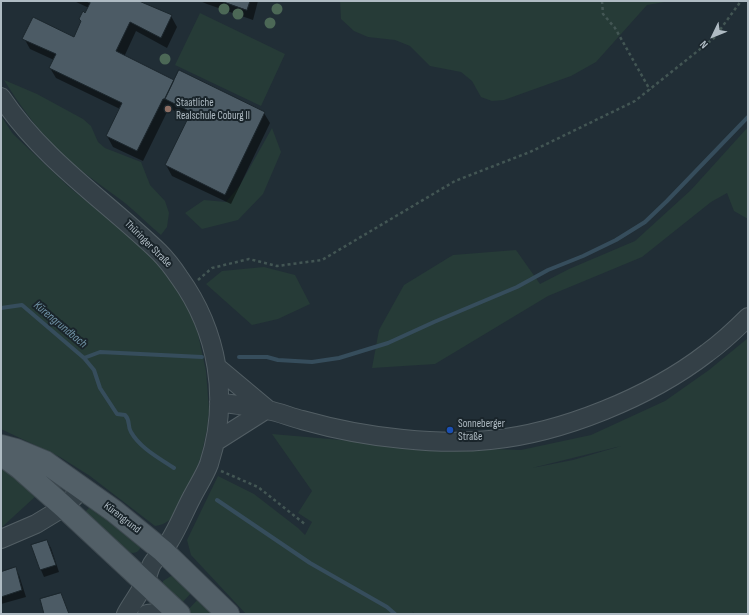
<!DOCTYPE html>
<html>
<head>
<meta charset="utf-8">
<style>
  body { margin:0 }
  #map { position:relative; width:749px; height:615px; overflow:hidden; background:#212e36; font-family:"Sofia Sans Condensed",sans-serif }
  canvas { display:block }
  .frame { position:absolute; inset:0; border:2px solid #afbbc3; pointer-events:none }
  .north { position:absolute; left:693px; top:16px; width:40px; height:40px; -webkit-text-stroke:3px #1a252b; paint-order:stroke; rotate:227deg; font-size:11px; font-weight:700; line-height:16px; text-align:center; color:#afbbc3 }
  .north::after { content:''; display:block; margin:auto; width:14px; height:18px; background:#afbbc3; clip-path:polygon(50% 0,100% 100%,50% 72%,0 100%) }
</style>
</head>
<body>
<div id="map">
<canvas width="749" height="615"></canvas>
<div class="frame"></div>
<div class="north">N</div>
</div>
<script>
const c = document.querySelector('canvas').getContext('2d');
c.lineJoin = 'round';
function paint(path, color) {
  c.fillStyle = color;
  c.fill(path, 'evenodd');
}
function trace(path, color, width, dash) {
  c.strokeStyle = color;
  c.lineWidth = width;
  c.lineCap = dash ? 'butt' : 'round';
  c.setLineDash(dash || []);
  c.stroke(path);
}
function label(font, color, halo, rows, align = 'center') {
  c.font = font + ' "Sofia Sans Condensed",sans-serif';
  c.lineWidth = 4;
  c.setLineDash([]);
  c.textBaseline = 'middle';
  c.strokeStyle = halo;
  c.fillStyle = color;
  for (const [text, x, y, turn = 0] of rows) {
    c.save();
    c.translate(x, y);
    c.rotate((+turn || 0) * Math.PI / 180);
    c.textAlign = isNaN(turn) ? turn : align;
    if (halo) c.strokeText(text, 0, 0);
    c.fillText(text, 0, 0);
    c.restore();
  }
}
paint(new Path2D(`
  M 340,1 L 671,1 L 647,5 L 596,62 L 571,76 L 504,100 L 492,101 L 481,97 L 472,81 L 461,72 L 430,66 L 410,46 L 395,40 L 368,37 L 354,31 L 341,19 Z
  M 200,13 L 285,54 L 261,106 L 175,65 Z
  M 4,80 L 37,94 L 83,119 L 91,126 L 98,142 L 105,148 L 141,162 L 150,185 L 165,201 L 169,213 L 167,227 L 161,235 C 149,225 137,213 125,203 C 101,185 77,169 56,148 C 36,128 19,104 4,80 Z
  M 1,116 L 13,134 L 69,187 L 133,239 L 168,273 L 191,313 L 198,334 L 206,371 L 209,410 L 207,429 L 201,457 L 179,509 C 173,518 166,525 155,526 L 90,476 L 60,457 L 1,429 Z
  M 748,127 L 748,219 L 734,211 L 727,193 L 711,202 L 642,257 L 548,296 L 435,364 L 372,368 L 379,330 L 404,285 L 453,255 L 516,250 L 540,284 L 569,269 L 635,241 L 691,190 Z
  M 272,128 L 281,152 L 263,194 L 238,220 L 202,229 L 185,213 L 204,200 L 226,202 L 240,185 Z
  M 264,267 L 295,275 L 310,304 L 278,319 L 252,325 L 206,284 L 222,271 Z
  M 748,338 L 748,614 L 415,614 L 412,611 L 414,614 L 246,614 L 191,555 L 187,540 L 218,476 L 254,494 L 298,528 L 305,535 L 312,522 L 298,513 L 312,491 L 272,434 L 411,446 L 521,450 L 591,435 L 665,401 L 709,370 ZM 621,446 L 573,460 L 532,468 Z
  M 1,467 L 14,473 L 37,495 L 1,528 Z
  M 90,507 L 95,508 L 141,546 C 139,553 134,554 128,552 L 88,518 L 85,512 Z
  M 171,576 L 178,577 L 194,590 L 179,606 L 163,588 L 163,581 Z
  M 200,597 L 218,614 L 188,614 L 186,612 Z`), '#263b37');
paint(new Path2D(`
  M 74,1 L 137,1 L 171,16 L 177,27 L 167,48 L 136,31 L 124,57 L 175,81 L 264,113 L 270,123 L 231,204 L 172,176 L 166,165 L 189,118 L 169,108 L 143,161 L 113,147 L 107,136 L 120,109 L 56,78 L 50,68 L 54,60 L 30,49 L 24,38 L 74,38 L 82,22 L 80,19 L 86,14 L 89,8 Z
  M 200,1 L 258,1 L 253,20 L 207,4 Z
  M 47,541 L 51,548 L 59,572 L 44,577 L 41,570 L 32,546 Z
  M 15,568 L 19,575 L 26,597 L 1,604 L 1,573 Z
  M 61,594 L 69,614 L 45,614 Z`), '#0007');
trace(new Path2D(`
  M 1,308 L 22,305 L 84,358 L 94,370 L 100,388 L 117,414 L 125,415 C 131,421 127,426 131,432 C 140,448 159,458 174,468
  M 239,357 L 267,357 L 278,360 L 312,362 L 339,358 L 388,343 L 434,322 L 517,287 L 548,270 L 583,256 L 616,240 L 645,222 L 667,201 L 748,117
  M 84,358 L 100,352 L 202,357
  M 217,500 L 310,563 L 387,607 L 395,614`), '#364d5c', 4);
const building = new Path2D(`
  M 86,1 L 139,1 L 172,15 L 161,38 L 130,22 L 116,51 L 174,80 L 165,99 L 163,99 L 137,151 L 106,136 L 122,103 L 49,68 L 56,54 L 22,39 L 33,17 L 74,37 L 81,21 L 79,19 L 83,11 L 85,13 L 90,3 Z
  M 221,1 L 250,1 L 247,10 Z
  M 179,70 L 265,112 L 225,195 L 165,165 L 191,112 L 165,99 Z
  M 47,540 L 56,565 L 40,570 L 31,545 Z
  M 16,567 L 22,590 L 1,597 L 1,572 Z
  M 61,593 L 69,614 L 44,614 L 40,599 Z`);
paint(building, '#4c5b65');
trace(building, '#1c272d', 1);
const minor = new Path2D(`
  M 1,97 C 43,160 106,201 159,252 C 167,260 173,268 179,277 C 218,331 230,399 209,464 C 205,475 197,487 192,497 C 184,512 178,528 169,542 C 164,550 157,556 152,564 C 149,569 148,576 145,582 C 140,593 132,603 126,614
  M 218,368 L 267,409
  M 219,402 C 235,405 251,406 267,410 C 279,412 290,417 302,420 C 334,429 369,436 403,439 C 432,442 462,443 490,440 C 562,433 650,397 707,353 C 722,342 735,330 748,317
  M 215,442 L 267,409
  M 1,539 L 36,524 L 64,507 L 83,488
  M 147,614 L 175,611`);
const major = new Path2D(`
  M 1,446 L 16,450 L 45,462 L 114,511 L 163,551 L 228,614
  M 1,454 L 20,468 L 64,507 L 179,614`);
trace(minor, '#525e64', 20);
trace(major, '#3e4950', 24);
trace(new Path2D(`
  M 602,1 L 603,14 L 615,28 L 650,90
  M 198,280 L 212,268 L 249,259 L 277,266 L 322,260 L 455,181 L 530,152 L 635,101 L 714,38 L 741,1
  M 221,471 L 258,487 L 306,525`), '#435654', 2.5, [3, 3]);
trace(minor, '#344047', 18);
trace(major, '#525f67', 22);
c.fillStyle = '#4c6856';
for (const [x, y] of [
  [224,9],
  [277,9],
  [238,14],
  [270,23],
  [165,59]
]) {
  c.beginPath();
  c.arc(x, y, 5.5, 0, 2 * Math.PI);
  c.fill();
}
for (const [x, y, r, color] of [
  [168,109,4,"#8d6e63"],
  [450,430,4,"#1a4fb4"]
]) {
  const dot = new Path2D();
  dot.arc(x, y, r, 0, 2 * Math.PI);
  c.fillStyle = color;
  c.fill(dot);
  trace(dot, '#1a252b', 1.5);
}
label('11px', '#afbbc3', '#1a252b', [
  ["Staatliche",176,103],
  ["Realschule Coburg II",176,116],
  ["Sonneberger",458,424],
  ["Straße",458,437]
], 'left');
label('11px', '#afbbc3', '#1a252b', [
  ["Thüringer Straße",148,244,45],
  ["Kürengrund",122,518,38]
]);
label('italic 12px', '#7092a6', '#1a252b', [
  ["Kürengrundbach",60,325,40]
]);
</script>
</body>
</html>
